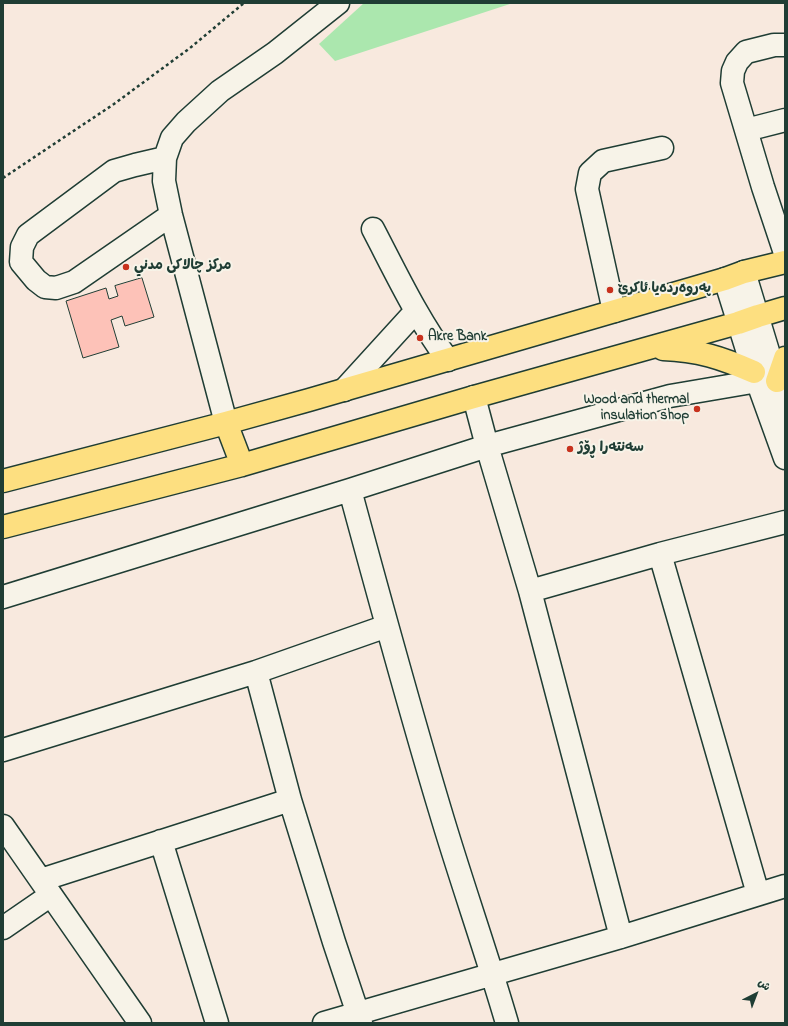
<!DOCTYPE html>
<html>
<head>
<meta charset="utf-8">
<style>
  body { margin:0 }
  #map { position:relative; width:788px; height:1026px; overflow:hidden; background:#f8e9de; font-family:"Indie Flower","Playpen Sans Arabic",sans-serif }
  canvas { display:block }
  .frame { position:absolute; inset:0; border:4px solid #1f3d34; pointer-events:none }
  .north { position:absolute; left:736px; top:974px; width:40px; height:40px; -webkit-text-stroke:3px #f7f3e8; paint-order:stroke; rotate:42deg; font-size:11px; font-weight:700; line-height:16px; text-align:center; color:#1f3d34 }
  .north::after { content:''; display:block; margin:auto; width:14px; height:18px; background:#1f3d34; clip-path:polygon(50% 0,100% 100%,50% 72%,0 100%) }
</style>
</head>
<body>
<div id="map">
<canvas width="788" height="1026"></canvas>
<div class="frame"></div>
<div class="north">ش</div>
</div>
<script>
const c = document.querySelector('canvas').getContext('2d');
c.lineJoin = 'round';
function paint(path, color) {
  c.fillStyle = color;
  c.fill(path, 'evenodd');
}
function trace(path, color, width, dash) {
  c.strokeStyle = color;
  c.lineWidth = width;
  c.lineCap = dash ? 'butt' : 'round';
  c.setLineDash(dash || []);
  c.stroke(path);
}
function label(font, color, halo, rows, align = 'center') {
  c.font = font + ' "Indie Flower","Playpen Sans Arabic",sans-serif';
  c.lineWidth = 4;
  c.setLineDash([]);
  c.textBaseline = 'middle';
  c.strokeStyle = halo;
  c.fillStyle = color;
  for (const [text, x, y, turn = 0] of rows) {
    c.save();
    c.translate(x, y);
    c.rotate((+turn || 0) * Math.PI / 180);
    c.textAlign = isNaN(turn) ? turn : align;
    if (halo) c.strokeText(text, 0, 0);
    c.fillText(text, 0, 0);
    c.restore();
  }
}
paint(new Path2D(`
  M 364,3 L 513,3 L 335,61 L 319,44 Z`), '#abe7ae');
const building = new Path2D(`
  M 142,278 L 154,317 L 125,326 L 122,316 L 111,320 L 119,347 L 83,358 L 66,301 L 106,288 L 109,299 L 118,296 L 115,286 Z`);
paint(building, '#fdc2b8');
trace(building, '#1f3d34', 1);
const minor = new Path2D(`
  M 785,45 L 774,45 L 746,52 L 737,62 L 733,71 L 732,83 L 763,187 L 785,253
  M 746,130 L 785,120
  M 165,158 L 135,165 L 114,171 L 28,235 L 22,247 L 21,262 L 36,280 L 45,287 L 56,288 L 74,282 L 171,215
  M 373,229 C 396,273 418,320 448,360
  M 744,272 L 777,381 L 784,409 L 776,433
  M 725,279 L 754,372 L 785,458
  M 614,311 L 587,189 L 590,173 L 603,161 L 662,148
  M 344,390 L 416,311
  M 474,397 L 487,446 L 530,591 L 621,937
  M 226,423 L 171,215 L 164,181 L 165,158 L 172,138 L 186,122 L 220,91 L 275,53 L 338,3
  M 350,490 C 379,597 408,704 440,810 C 461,881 486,951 507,1023
  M 660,554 L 758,894
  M 530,591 L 660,554 L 785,522
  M 3,597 L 350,490 L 487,446 L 670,396 L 758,381
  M 256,672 L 290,800 L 334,942 L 361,1023
  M 3,750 L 256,672 L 387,626
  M 3,826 L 140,1023
  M 161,841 L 217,1023
  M 41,880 L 290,800
  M 3,928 L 51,895
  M 324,1023 L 621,937 L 785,886`);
const major = new Path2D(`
  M 663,349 C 698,350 722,358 754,372
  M 777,381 L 785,358
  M 226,423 L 242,465
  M 3,481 L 226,423 L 309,400 L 725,279 L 744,272 L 785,262
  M 3,527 L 242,465 L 474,397 L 738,323 L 758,316 L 785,308`);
trace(minor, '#1f3d34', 25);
trace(major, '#1f3d34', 25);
trace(new Path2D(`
  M 3,178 L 114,104 L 190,48 L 244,3`), '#1f3d34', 2.5, [3, 3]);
trace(minor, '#f7f3e8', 22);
trace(major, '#fddf80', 22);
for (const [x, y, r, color] of [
  [126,267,4,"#c8321e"],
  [610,290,4,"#c8321e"],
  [420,338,4,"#c8321e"],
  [697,409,4,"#c8321e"],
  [570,449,4,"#c8321e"]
]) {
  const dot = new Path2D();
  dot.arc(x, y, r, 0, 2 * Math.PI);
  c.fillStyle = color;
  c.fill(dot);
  trace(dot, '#f7f3e8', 1.5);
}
label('bold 14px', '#1f3d34', '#f7f3e8', [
  ["مركز چالاکى مدني",134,267],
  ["پەروەردەیا ئاكرێ",618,290],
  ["Akre Bank",428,338],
  ["Wood and thermal",689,401,"right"],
  ["insulation shop",689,417,"right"],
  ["سەنتەرا ڕۆژ",578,449]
], 'left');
</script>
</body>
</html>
